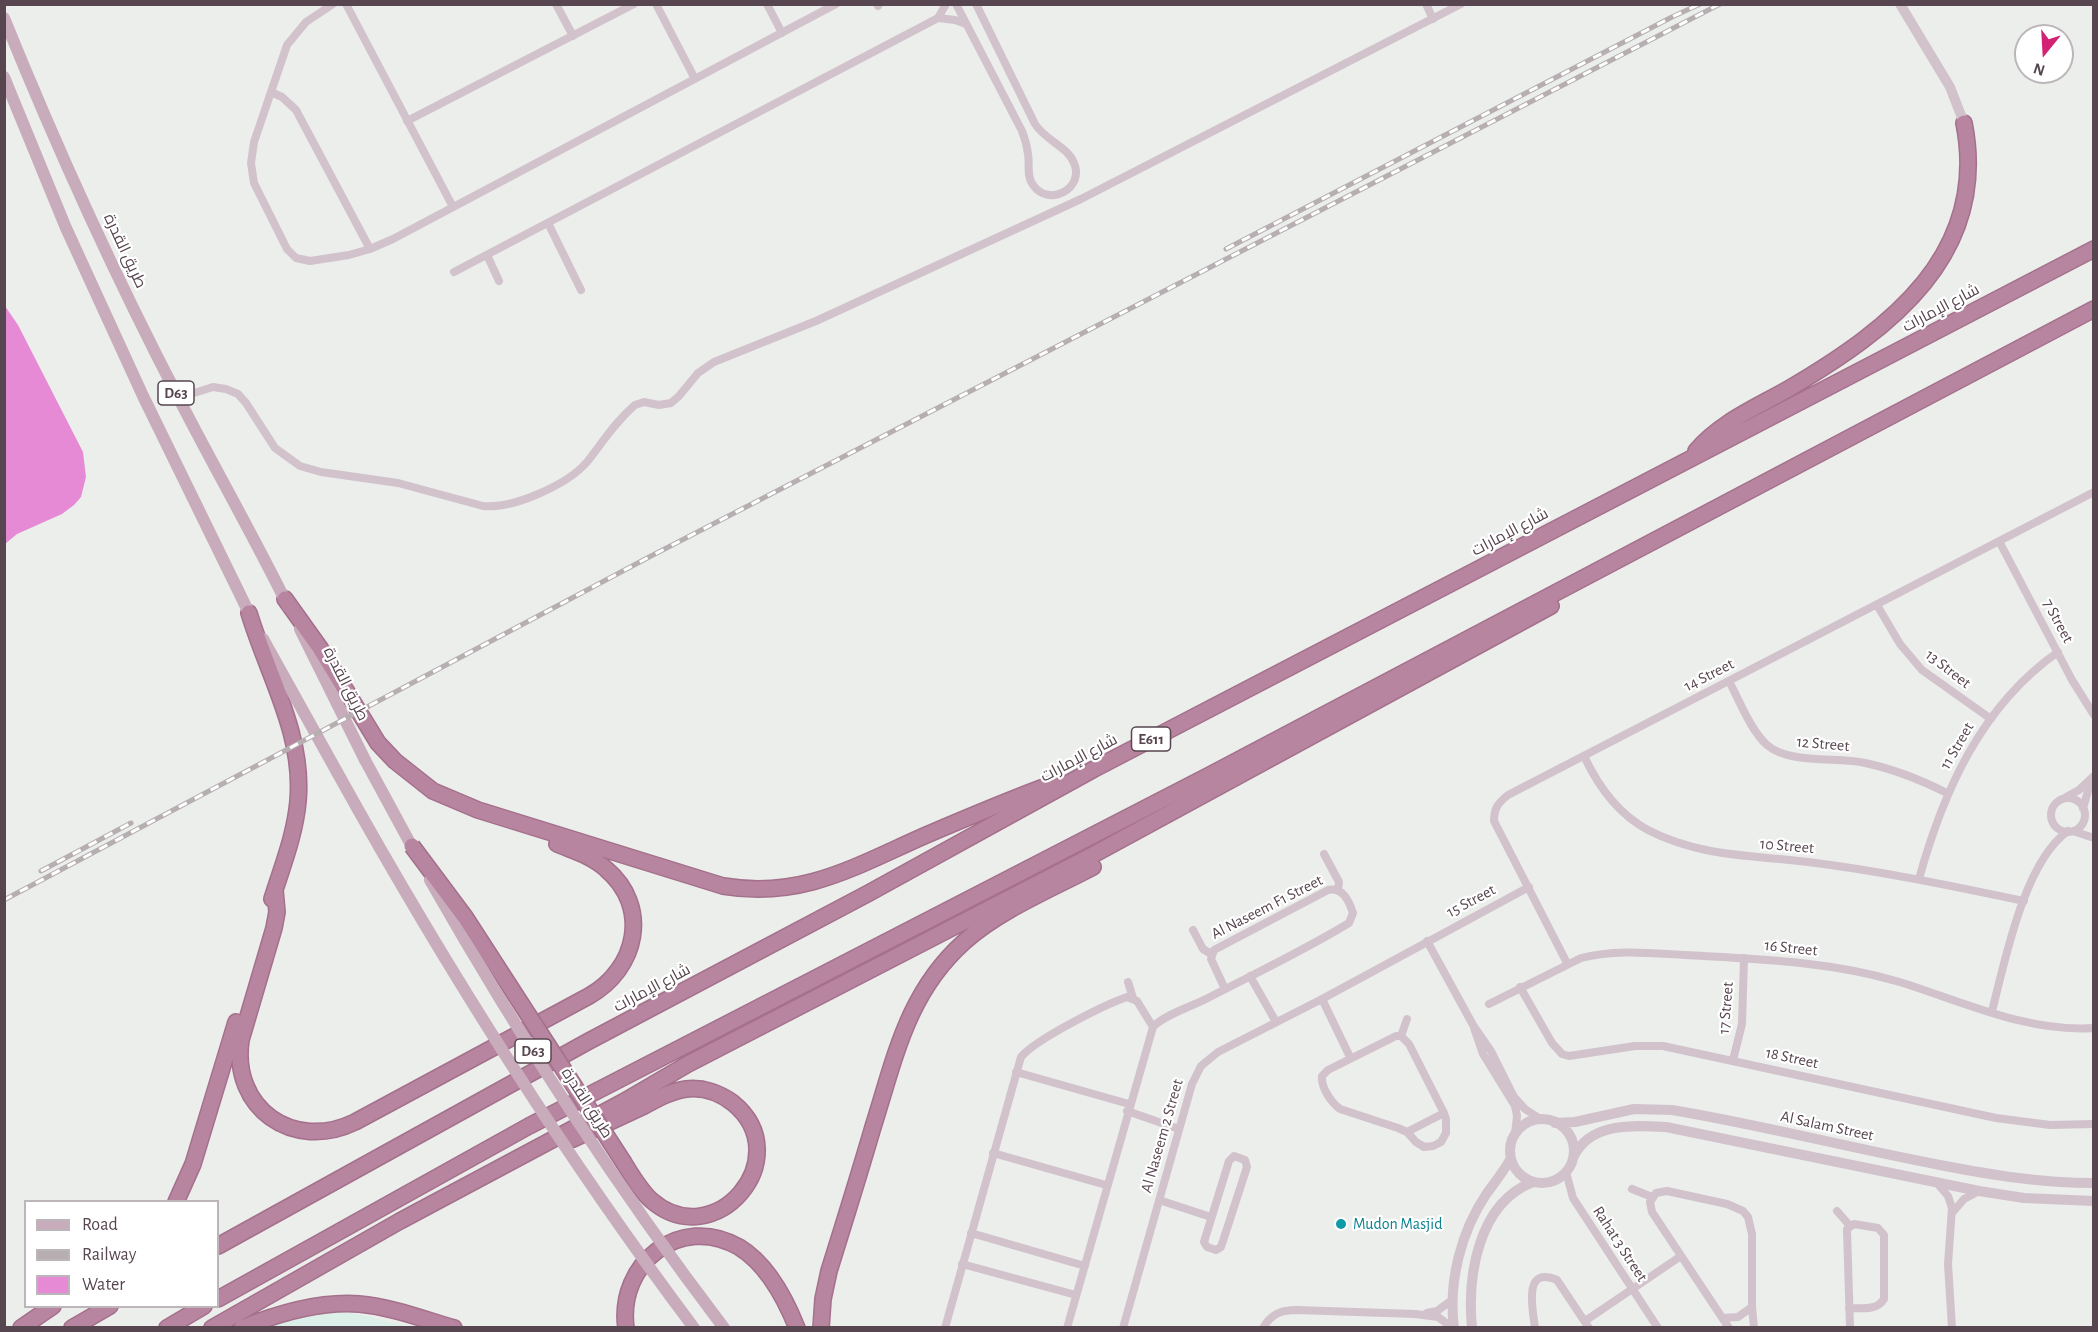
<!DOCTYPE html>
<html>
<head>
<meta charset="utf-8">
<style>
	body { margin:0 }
	#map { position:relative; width:2098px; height:1332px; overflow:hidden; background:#ebeeeb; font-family:"Alegreya Sans",sans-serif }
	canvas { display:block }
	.frame { position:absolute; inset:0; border:6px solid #57454f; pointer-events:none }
	.legend { position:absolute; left:24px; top:1200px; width:195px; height:108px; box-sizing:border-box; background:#fff; border:2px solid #bcb5b9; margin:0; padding:8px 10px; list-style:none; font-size:18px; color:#57454f }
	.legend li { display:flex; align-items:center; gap:12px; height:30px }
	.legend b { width:30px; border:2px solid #bcb5b9 }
	.north { position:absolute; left:2014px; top:24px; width:60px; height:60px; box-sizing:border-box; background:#fff; border:2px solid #bcb5b9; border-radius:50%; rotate:198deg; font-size:16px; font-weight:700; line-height:24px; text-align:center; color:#57454f }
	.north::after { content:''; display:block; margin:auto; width:21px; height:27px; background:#d12274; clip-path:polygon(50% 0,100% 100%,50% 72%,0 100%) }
</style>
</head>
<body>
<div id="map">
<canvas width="2098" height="1332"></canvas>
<div class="frame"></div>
<ul class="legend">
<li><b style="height:8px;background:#c9acbc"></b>Road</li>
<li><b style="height:8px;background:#b6aeb1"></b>Railway</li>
<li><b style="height:16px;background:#e68ad6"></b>Water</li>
</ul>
<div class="north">N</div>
</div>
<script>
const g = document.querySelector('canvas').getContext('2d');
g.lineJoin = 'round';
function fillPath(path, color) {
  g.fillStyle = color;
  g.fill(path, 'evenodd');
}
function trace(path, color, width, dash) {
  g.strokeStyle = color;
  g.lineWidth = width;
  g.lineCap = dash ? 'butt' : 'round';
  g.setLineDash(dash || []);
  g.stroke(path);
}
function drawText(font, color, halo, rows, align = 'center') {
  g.font = font + ' "Alegreya Sans",Cairo,sans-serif';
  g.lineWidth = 4.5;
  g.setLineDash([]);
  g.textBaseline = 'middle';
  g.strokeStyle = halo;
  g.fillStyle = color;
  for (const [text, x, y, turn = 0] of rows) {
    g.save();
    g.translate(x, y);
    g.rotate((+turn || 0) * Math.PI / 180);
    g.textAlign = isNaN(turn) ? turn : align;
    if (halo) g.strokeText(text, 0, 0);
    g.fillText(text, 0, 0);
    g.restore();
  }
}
const sand = new Path2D(`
	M341 1310 410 1327 244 1328 288 1312Z`);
const water = new Path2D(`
	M5 306 18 325 83 452 86 477 81 497 74 505 62 514 17 534 5 544Z`);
const minor = new Path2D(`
	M333 4 306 22 287 45 254 142 251 163 254 183 287 249 296 258 310 261 349 255 370 249 393 239 836 4
	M346 4 453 207
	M556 4 573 36
	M656 4 695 79
	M767 4 782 33
	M877 4 878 6
	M956 4 1022 131C1025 139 1027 146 1028 154 1030 164 1026 176 1033 185 1049 208 1085 188 1074 163 1068 147 1045 140 1035 124L976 4
	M1426 4 1433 19
	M938 18 946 4
	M271 92 282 97 296 110 370 249
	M407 121 634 4
	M548 223 581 290
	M487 255 499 281
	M454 272 938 18 955 20 966 24
	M178 398 213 387 226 389 238 394 246 403 275 448 300 466 321 472 398 483 483 506C513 509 567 485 587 462 602 443 616 421 635 405L644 402 659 405 671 403 679 396 698 373 714 362 816 321 1081 199 1461 4
	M1999 541 2072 680 2094 715
	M1877 605 1900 644 1922 670 1991 719
	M1729 681C1739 700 1751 731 1767 745 1789 764 1836 757 1865 763 1894 769 1921 780 1947 793
	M1584 756C1598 786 1618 814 1648 830 1700 857 1752 855 1808 862 1881 871 1952 886 2024 901
	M2066 797 2079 790 2094 776
	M2051 815a17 17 0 1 1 34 0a17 17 0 1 1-34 0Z
	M2083 808 2091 781
	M2073 831 2094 838
	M1324 854 1339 882 1338 890
	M1919 879C1943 792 1981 706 2058 652
	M1193 930 1203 949 1211 954
	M1427 941 1473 1025 1491 1051 1514 1097 1525 1109 1542 1120
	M1567 963 1494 821C1494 808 1498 803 1508 795L2094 492
	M1250 976 1276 1022
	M1128 982 1133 998
	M1520 987 1552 1043 1562 1054 1569 1056 1635 1046H1663L1996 1118 2050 1125 2094 1124
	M1322 999 1350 1057
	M1489 1004 1581 958C1615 949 1650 953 1685 955 1755 959 1828 961 1896 981 1960 1000 2026 1033 2094 1028
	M1992 1011C2005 961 2024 862 2068 831
	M1474 1028 1483 1054 1515 1106 1517 1116 1515 1134
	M1396 1036H1401L1409 1044 1444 1113 1446 1119V1133L1441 1142 1433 1146 1424 1147 1416 1142 1407 1132 1398 1128 1340 1109C1331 1102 1321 1088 1322 1076L1328 1070Z
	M1401 1036 1407 1019
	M1733 1060 1742 1024 1744 958
	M1016 1072 1129 1104
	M1127 1111 1179 1129
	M1407 1132 1444 1113
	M993 1153 1106 1185
	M1234 1156 1245 1160 1247 1167 1221 1247 1216 1250 1207 1247 1204 1242 1229 1161Z
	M1566 1172 1573 1198 1658 1328
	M1936 1182 1948 1196 1952 1208 1948 1264 1952 1328
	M1632 1189 1652 1197
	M1159 1200 1211 1217
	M1837 1211 1850 1226
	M1952 1213 1964 1199 1979 1191
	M971 1233 1085 1266
	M962 1264 1076 1295
	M1849 1308C1861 1308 1877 1311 1884 1299V1235L1878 1228 1854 1224 1847 1229 1850 1328
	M1427 1313 1437 1311 1452 1300
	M1723 1318 1738 1317 1752 1307
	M1585 1321 1681 1256
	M945 1328 1021 1057C1036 1039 1104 1005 1127 997L1137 1001 1153 1027
	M1067 1328 1153 1027C1162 1016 1192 1006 1206 999 1254 974 1303 951 1349 923L1353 913C1349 901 1343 887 1328 890L1214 950 1211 959 1225 989
	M1123 1328 1192 1084 1201 1066 1218 1052 1322 999 1529 887
	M1263 1328C1271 1314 1281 1310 1297 1310L1415 1314 1438 1317 1453 1328
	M1535 1328C1533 1310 1522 1265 1557 1280L1589 1328
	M1729 1328 1652 1212 1650 1202 1656 1193 1667 1191 1727 1204 1743 1211 1748 1217 1752 1234V1307L1754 1328`);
const tertiary = new Path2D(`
	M1900 4 1950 87 1964 123
	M1510 1151a32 32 0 1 1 64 0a32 32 0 1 1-64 0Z
	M1555 1123 1575 1122 1634 1109 1672 1110C1762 1125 1850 1148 1940 1165 1992 1175 2040 1183 2094 1183
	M1573 1158C1589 1122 1633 1125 1666 1127L1979 1191 2024 1198 2094 1201
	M1454 1328C1448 1282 1461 1231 1487 1193 1495 1182 1504 1171 1511 1158
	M1472 1328C1467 1276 1478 1203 1533 1182`);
const primary = new Path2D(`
	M4 18C56 146 114 274 178 397 214 467 253 535 288 606
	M4 77 66 228 143 396 253 621
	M300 629 365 760
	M263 639 337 772`);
const motorway = new Path2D(`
	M1696 451C1720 422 1759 406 1790 388 1890 329 1990 254 1964 123
	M285 599 320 648 378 743 395 761 433 791 478 810 723 886C802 899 854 867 924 836 966 818 1008 800 1052 784
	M249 613C268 676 304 734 298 801 295 835 282 867 272 899
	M275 890 277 912 274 928 241 1040C231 1108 293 1152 355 1122L589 996C637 969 651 907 606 869 592 856 574 851 557 844
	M573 1139C597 1128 620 1117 644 1106 657 1099 671 1091 686 1089 703 1087 720 1093 733 1103 799 1157 715 1256 651 1200 640 1190 632 1176 624 1163
	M176 1202 193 1164 236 1022
	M218 1246 589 1041 867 894 1094 769 2094 249
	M218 1299 529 1126 1208 776 2094 309
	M21 1328 53 1306
	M72 1328 110 1306
	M167 1328 204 1306
	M212 1328 400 1221 623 1102 688 1064 1089 857 1551 606
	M242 1328C279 1313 319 1301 359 1304 392 1307 423 1319 454 1328
	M626 1328C617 1264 680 1213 739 1247 767 1264 785 1298 797 1328
	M821 1328 823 1299 829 1271C844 1223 859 1175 873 1127 895 1058 907 993 964 942 998 911 1051 889 1093 867`);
const rail = new Path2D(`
	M1226 249 1672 17 1700 4
	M41 871 131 823
	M4 900 651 556 1720 4`);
const primaryBridge = new Path2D(`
	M365 760 416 854
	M337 772C444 965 562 1152 694 1328
	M430 880C518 1035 616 1186 724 1328`);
const motorwayBridge = new Path2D(`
	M412 846 465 917 624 1163`);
const markers = [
	[1341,1224,6,"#0f9aa8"]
];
const shields = [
	[176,393,36],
	[1151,739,39],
	[533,1051,36]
];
const shieldNames = [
	["D63",176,393],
	["E611",1151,739],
	["D63",533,1051]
];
const streetNames = [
	["طريق القدرة",125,251,65],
	["شارع الإمارات",1941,308,-28],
	["شارع الإمارات",1510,532,-28],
	["7 Street",2058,621,62],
	["13 Street",1948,669,38],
	["14 Street",1709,675,-27],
	["طريق القدرة",346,684,63],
	["12 Street",1823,744,5],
	["11 Street",1957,746,-60],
	["شارع الإمارات",1079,758,-28],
	["10 Street",1787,846,5],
	["15 Street",1471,901,-28],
	["Al Naseem F1 Street",1267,907,-27],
	["16 Street",1791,948,6],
	["شارع الإمارات",652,988,-28],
	["17 Street",1726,1008,-85],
	["18 Street",1792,1058,12],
	["طريق القدرة",587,1103,57],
	["Al Salam Street",1827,1126,12],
	["Al Naseem 2 Street",1162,1136,-74],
	["Rahat 3 Street",1620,1244,57]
];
const cultureNames = [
	["Mudon Masjid",1353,1224]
];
fillPath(sand, '#dcf0e9');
fillPath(water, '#e68ad6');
trace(motorway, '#a4708b', 18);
trace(minor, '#d2c2cb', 8);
trace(tertiary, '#d2c2cb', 10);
trace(primary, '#c9acbc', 12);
trace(motorway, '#b885a0', 15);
trace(rail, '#b6aeb1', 5);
trace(rail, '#fff', 3, [9]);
trace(motorwayBridge, '#a4708b', 18, []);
trace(primaryBridge, '#c9acbc', 12);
trace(motorwayBridge, '#b885a0', 15);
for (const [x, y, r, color] of markers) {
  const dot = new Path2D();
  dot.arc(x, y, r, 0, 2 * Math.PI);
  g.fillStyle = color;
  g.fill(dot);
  trace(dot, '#fff', 2);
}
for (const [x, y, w] of shields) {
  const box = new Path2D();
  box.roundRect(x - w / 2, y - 12, w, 24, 4.5);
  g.fillStyle = '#fff';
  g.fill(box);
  trace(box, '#57454f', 1.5);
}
drawText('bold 15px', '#57454f', null, shieldNames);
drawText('16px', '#57454f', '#fff', streetNames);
drawText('16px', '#0d838f', '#fff', cultureNames, 'left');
</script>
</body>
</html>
